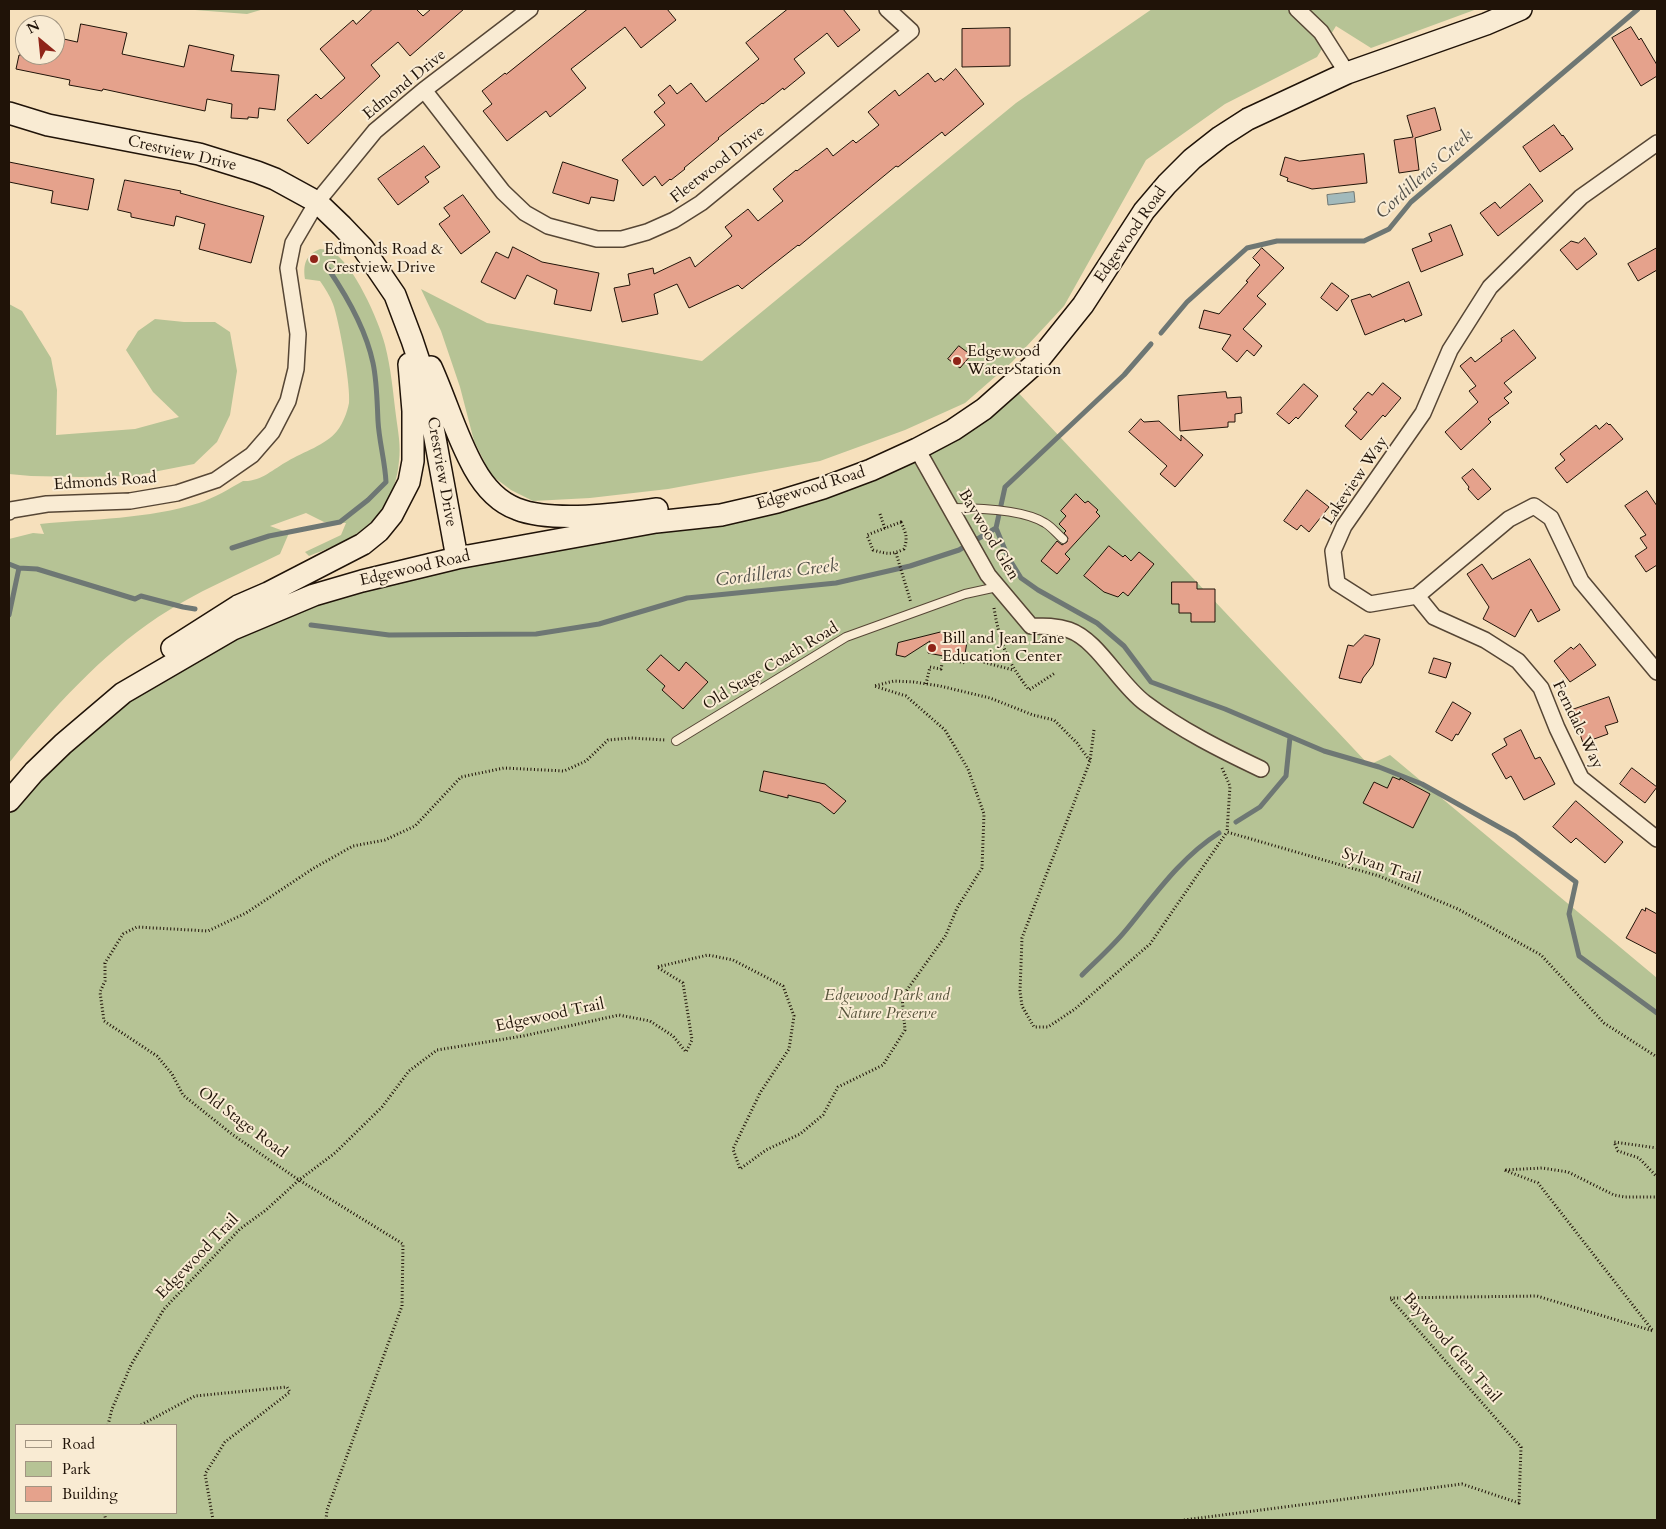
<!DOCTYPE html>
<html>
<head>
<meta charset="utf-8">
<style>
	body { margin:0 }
	#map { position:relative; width:1666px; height:1529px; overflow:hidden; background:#f6e0bc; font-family:Cardo,serif }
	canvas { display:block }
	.frame { position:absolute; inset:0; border:10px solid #201308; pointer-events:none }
	.legend { position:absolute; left:15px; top:1424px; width:162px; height:90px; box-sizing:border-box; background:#f9ebd3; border:1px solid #a29582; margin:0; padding:6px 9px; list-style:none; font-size:15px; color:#201308 }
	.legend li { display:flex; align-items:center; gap:10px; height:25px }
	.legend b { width:25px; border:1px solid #a29582 }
	.north { position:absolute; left:15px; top:15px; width:50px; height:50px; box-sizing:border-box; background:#f9ebd3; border:1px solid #a29582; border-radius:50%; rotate:332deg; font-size:14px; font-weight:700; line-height:20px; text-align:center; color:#201308 }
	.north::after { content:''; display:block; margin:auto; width:18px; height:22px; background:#8f2418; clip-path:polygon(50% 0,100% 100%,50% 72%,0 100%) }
</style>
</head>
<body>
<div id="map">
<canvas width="1666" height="1529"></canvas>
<div class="frame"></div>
<ul class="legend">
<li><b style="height:6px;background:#f9ebd3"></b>Road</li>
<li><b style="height:14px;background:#b6c395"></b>Park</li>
<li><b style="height:14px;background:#e5a28c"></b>Building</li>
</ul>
<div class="north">N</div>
</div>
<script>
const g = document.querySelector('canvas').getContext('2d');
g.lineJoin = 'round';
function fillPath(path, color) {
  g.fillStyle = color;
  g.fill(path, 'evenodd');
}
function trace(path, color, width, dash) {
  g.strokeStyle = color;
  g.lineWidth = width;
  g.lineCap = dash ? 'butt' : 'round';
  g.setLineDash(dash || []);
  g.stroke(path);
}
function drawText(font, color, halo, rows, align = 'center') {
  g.font = font + ' Cardo,serif';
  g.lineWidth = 4;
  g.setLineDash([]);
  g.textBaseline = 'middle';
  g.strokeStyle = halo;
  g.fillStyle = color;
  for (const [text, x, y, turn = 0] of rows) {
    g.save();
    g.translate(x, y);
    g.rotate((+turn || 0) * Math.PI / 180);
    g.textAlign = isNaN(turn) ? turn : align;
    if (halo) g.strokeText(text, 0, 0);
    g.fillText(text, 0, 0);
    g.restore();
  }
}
const green = new Path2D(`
	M182 9H264L247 14Z
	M1152 9H1477L1371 48 1336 26 1317 57 1225 104 1146 160 1064 306 1012 362 965 403 905 430 820 461 668 489 590 498 533 501 511 490 491 475 474 441 460 387 441 331 421 289 487 323 702 361 1016 103Z
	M320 249C324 249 327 250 331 251 353 262 379 321 385 345 391 368 393 392 396 416 398 431 401 446 399 461 398 473 395 486 389 497 372 532 342 543 309 556L305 552 341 535 346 523 324 522 306 513 270 526 289 533 280 554C239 574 196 592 158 617 100 656 52 709 9 763V539L33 533 44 534 40 524C91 519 149 519 199 503 214 498 229 489 243 481 261 482 273 469 288 461 303 452 326 445 337 431 343 423 347 413 349 403 351 387 339 320 333 304 330 296 325 288 320 281L305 279C303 265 305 255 320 249Z
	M9 304 22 311 51 358 57 390 56 435 135 429 179 417 153 392 126 350 138 331 155 319 184 322H215L230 332 237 371 230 415 217 442 194 464 133 476 80 477 31 476 9 474Z
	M1012 386 1369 765 1390 755 1657 978V1520H9V801L94 718 314 595 656 522 871 470ZM16 1425H176V1513H16Z`);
const water = new Path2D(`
	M1354 192 1355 202 1328 205 1327 195Z`);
const stream = new Path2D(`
	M1161 333 1187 302 1247 248 1277 241H1364L1389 229 1411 202 1638 9
	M996 528 1008 557 1021 578 1038 590 1097 623 1124 646 1151 682 1225 709 1324 751 1379 767 1422 784 1515 836 1576 882 1569 914 1579 956 1657 1013
	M232 548 269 536 340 522 368 500 386 482C385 461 379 441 378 421 377 401 377 382 373 363 366 330 348 298 329 270
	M9 564 19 568 37 569 135 599 141 596 183 607 195 609
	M9 615 19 568
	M311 625 389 635 536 634 599 624 687 598 836 583 910 566 959 550 996 528 1005 487 1124 375 1151 344
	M1236 822 1260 807 1286 776 1290 737
	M1082 975C1097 960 1113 946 1126 930 1154 896 1181 857 1219 833`);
const building = new Path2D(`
	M373 9H416L423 16 431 9H464L410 56 398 42 371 65 380 76 308 144 287 120 316 94 321 99 345 78 320 49 353 20 356 24Z
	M588 9H667L676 20 641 48 625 27 571 69 586 88 550 117 546 111 507 141 483 111 492 104 482 91 505 73 506 74Z
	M788 9H843L860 30 838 47 827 33 821 38 794 59 805 73 784 90 783 88 763 104 762 103 718 138 719 139 684 168 685 169 671 180 670 179 662 186 655 176 643 186 622 160 665 125 654 112 665 103 658 95 670 85 677 94 691 83 706 102 759 59 746 43Z
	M81 24 127 33 122 54 184 67 189 45 234 55 231 71 279 75 275 110 259 108 258 118 248 117V119L231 118 232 104 207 99 205 111 103 89 102 91 69 85 70 80 16 69 19 55H55V37L77 42Z
	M1631 27 1639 40 1641 38 1657 65V76L1641 86 1612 38Z
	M1010 28V66L962 67V29Z
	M956 69 984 104 945 136 942 132 898 167 896 166 799 246 798 245 742 289 738 285 689 308 677 284 654 294 658 314 622 322 614 288 630 285 628 274 653 268 654 274 690 257 695 267 732 236 725 227 748 209 758 221 783 201 773 189 796 170 797 171 827 148 833 156 853 140 856 143 879 125 868 112 895 90 899 96 928 73 935 82 941 78 943 80Z
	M1435 108 1441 130 1415 138 1419 170 1399 173 1394 140 1413 137 1407 116Z
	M1554 125 1562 136 1563 135 1573 149 1540 172 1523 147Z
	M424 146 440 167 425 177 429 182 398 205 378 179Z
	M1364 154 1367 183 1312 189 1287 181 1288 178 1280 175 1285 157 1299 161Z
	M9 162 94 179 88 210 51 203 53 191 9 182Z
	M563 162 618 180 614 201 591 197 589 204 553 193Z
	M125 180 181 191 180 193 264 216 251 263 199 249 205 224 176 216 174 226 131 217V213L118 210Z
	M1530 184 1543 201 1498 236 1480 213 1495 202 1500 208Z
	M463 195 490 232 461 254 439 224 450 216 444 208Z
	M1451 225 1463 255 1421 272 1412 249 1432 241 1429 234Z
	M1585 238 1597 254 1577 270 1560 250 1571 241 1578 243Z
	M513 247 542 262 599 273 591 311 554 304 557 290 527 275 515 299 481 282 496 252 508 258Z
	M1262 248 1284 268 1257 296 1266 304 1243 329 1262 346 1254 356 1247 350 1237 362 1222 349 1231 335 1199 328 1204 310 1219 314 1248 282 1246 281 1260 265 1253 258Z
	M1657 248V270L1638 281 1628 264Z
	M1409 282 1422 315 1405 322 1404 319 1365 335 1351 300 1370 294 1372 297Z
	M1332 283 1349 296 1337 311 1321 298Z
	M1514 330 1536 358 1504 383 1512 392 1504 398 1509 403 1488 419 1491 422 1461 450 1445 432 1478 402 1469 391 1476 386 1460 366 1471 357 1475 362 1502 341 1501 339Z
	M959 346 971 355 960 368 948 359Z
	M1383 383 1401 398 1385 417 1383 415 1361 440 1345 426 1357 412 1353 409 1368 392 1372 395Z
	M1304 384 1318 396 1298 419 1296 417 1289 424 1277 414Z
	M1226 392 1227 398 1241 397 1242 413 1235 414V422H1228V427L1180 431 1178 396Z
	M1141 419 1144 422 1159 421 1181 441V435L1203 455 1175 487 1160 474 1167 466 1129 432Z
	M1607 423 1609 425 1610 424 1623 439 1567 483 1555 468 1565 460 1560 454 1596 425 1599 429Z
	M1473 469 1491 489 1478 500 1468 489 1469 487 1462 478Z
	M1307 490 1329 507 1309 532 1301 525 1297 530 1284 521Z
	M1647 491 1657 506V565L1646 572 1635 556 1647 548 1640 538 1646 535 1625 506Z
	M1076 494 1085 503 1088 501 1098 510 1096 512 1100 516 1065 554 1070 559 1057 574 1041 561 1057 541 1062 545 1067 542 1068 538 1064 533 1066 531 1059 524 1066 516 1061 511Z
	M1109 546 1123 557 1125 555 1131 561 1139 552 1154 564 1128 596 1123 592 1118 597 1104 592 1084 576Z
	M1530 559 1560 610 1538 622 1531 609 1515 637 1483 619 1489 607 1467 574 1482 564 1492 579Z
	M1172 582H1197V589H1215V622H1191V613H1179V604H1172Z
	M945 631 959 633 958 640 967 642 964 660 928 653 930 641 905 657 896 655 898 643Z
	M1365 635 1380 639 1373 665 1363 678 1361 683 1339 678 1348 645 1353 646Z
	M1580 644 1596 665 1570 682 1554 661 1571 647 1573 649Z
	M661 655 679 671 686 662 708 682 683 709 662 690 665 686 647 670Z
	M1434 658 1451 663 1446 678 1429 673Z
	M1609 697 1618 722 1605 726 1608 734 1583 743 1572 710Z
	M1453 702 1471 713 1458 735 1456 734 1452 741 1436 732Z
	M1521 730 1535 759 1540 757 1555 784 1524 800 1511 776 1506 779 1492 754 1507 745 1504 739Z
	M1632 768 1657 787 1645 803 1620 784Z
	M764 771 825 784 846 801 834 814 820 803 788 795V798L760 791Z
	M1393 777 1400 780V778L1430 794 1413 828 1363 803 1374 782 1387 788Z
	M1576 801 1623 842 1605 863 1576 838 1571 843 1553 827Z
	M1646 908 1657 914V954L1626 938 1642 909 1645 911Z`);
const path = new Path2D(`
	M880 514 885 529
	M901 522C906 533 908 538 904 549 892 555 886 554 873 550L867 535Z
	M896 553 911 603
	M994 608C1000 644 1007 661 1029 690L1055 673
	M926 684 930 667 941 669 943 659 966 663 968 658 1013 670
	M1094 730 1090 761 1022 938 1020 991 1022 1006 1034 1027H1048L1075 1009 1150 944 1227 832
	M1222 768 1230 786 1227 832 1379 876 1458 909 1541 955 1604 1023 1657 1057
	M1657 1148 1614 1142 1618 1151 1639 1158 1657 1177
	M108 1425 112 1409 131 1365 164 1309 240 1229 266 1210 299 1180 335 1153 382 1107 409 1071 437 1050 523 1036 619 1015 650 1021 673 1036 686 1052 692 1040 683 983 657 967 708 955 733 960 783 986 794 1016 789 1049 760 1093 733 1149 740 1169 766 1150 800 1134 823 1115 838 1087 883 1065 905 1030 902 997 946 935 957 908 982 868 984 814 968 769 945 730 906 696 874 686 894 681 914 682 940 686 990 698 1033 715 1054 720 1077 743 1090 761
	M141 1425 195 1396 287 1387 290 1392 225 1442 205 1474 213 1520
	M104 1513 106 1520
	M326 1520 327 1510 402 1306 403 1244 299 1180 233 1135 183 1095 172 1074 157 1056 104 1021 100 992 105 981V963L123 934 137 927 208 931 246 913 314 868 353 846 385 840 415 826 461 777 504 768 564 771 586 761 608 740 631 738 666 740
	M1184 1520 1462 1484 1519 1503 1521 1447 1390 1298 1537 1296 1653 1331 1538 1183 1504 1170 1542 1168 1568 1172 1614 1195 1625 1197H1657`);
const service = new Path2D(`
	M951 508C978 508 1023 509 1045 523 1052 527 1057 534 1063 539
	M676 741 846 637 965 594 997 587`);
const minor = new Path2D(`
	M1297 9 1321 32 1347 73
	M424 90 503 192 525 213 548 226 597 239H622L647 232 674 220 701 203 911 31 887 9
	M1657 143 1581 197 1490 287 1450 350 1423 413 1344 526 1333 551 1337 583 1370 604 1417 596 1509 519 1534 506 1551 518 1581 581 1657 672
	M917 449 988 575 1031 626C1044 626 1057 626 1069 630 1098 640 1119 684 1145 703 1181 730 1221 750 1261 769
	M9 512 11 510 47 504 130 501 177 493 216 480 252 455 272 432 288 401 296 369 298 334 288 268 293 243 317 202 375 131 424 90 530 9
	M1417 596 1434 617 1485 640 1518 661 1541 688 1557 728 1581 778 1657 839`);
const secondary = new Path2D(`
	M9 113 48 125 199 154 257 172 275 179 317 202 342 226 363 248 395 295 412 340 423 373 457 558
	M431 367C446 400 456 436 474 468 484 486 498 502 517 509 552 523 620 514 657 509
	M172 648 238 606 268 593 363 544 379 531 392 515 409 482 413 461V411L409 364
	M9 801 34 772 63 744 123 693 233 629 314 595 362 581 457 558 656 522 721 515 777 502 823 488 871 470 917 449 953 430 984 409 1038 361 1083 305 1144 211 1167 184 1192 159 1220 137 1248 119 1347 73 1486 24 1521 9`);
const markers = [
	[314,259,5,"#8f2418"],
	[957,361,5,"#8f2418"],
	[932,648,5,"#8f2418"]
];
const streetNames = [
	["Edmond Drive",405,85,-39],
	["Crestview Drive",182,154,13],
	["Fleetwood Drive",718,165,-38],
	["Edgewood Road",1131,235,-55],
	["Crestview Drive",441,472,80],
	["Lakeview Way",1356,481,-56],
	["Edmonds Road",105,482,-4],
	["Edgewood Road",811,489,-17],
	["Baywood Glen",988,535,59],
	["Edgewood Road",415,569,-13],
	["Old Stage Coach Road",771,667,-31],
	["Ferndale Way",1577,725,64],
	["Sylvan Trail",1381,867,19],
	["Edgewood Trail",550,1016,-12],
	["Old Stage Road",242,1123,37],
	["Edgewood Trail",198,1257,-46],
	["Baywood Glen Trail",1451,1348,49]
];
const poiNames = [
	["Edmonds Road &",324,250],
	["Crestview Drive",324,268],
	["Edgewood",967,352],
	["Water Station",967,370],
	["Bill and Jean Lane",942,639],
	["Education Center",942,657]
];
const parkNames = [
	["Edgewood Park and",887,996],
	["Nature Preserve",887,1014]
];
const waterNames = [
	["Cordilleras Creek",1425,175,-42],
	["Cordilleras Creek",777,574,-7]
];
fillPath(green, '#b6c395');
fillPath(water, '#a2babc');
trace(water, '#6e7774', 1);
trace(stream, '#6e7774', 5);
fillPath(building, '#e5a28c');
trace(building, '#201308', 1);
trace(service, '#564635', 10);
trace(minor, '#564635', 18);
trace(secondary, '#201308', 24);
trace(path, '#201308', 3, [1, 2.5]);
trace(service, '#f9ebd3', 8);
trace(minor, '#f9ebd3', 15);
trace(secondary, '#f9ebd3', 21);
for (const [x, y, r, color] of markers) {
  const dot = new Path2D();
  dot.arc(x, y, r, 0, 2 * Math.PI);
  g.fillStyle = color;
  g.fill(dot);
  trace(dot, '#f9ebd3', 2);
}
drawText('16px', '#201308', '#f9ebd3', streetNames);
drawText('16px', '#201308', '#f9ebd3', poiNames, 'left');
drawText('italic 16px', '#545139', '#f9ebd3', parkNames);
drawText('italic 18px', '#4e4d47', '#f9ebd3', waterNames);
</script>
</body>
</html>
